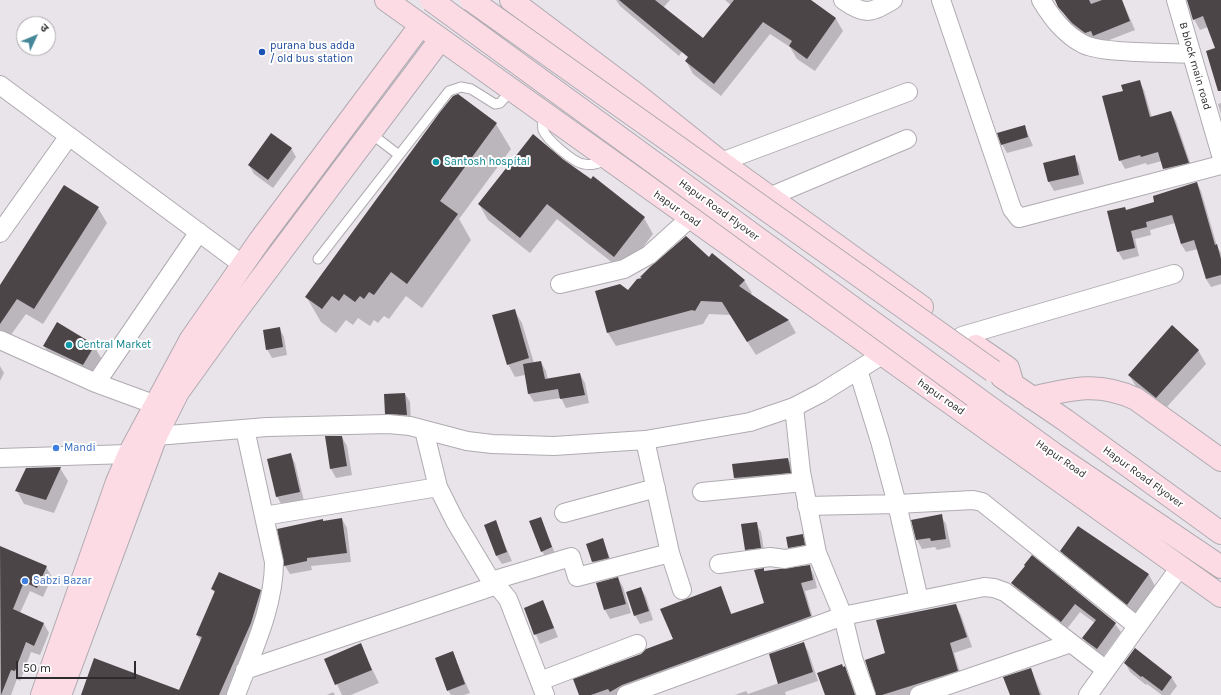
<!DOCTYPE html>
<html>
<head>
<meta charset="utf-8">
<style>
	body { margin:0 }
	#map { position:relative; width:1221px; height:695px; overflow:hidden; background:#e9e4ea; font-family:Karla,"Noto Sans Devanagari",sans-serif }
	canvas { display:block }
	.north { position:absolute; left:16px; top:16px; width:40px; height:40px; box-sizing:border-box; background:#fff; border:1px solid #abaaab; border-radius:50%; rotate:46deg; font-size:11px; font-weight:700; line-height:16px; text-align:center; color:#2d2b2d }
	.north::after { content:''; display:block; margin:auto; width:14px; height:18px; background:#458799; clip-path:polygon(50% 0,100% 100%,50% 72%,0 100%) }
	.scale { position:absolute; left:16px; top:661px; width:120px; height:18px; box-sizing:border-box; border:2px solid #2d2b2d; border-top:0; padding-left:5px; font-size:12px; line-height:14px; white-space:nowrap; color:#2d2b2d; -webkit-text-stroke:3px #fff; paint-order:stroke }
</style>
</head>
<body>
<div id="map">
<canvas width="1221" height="695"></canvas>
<div class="north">उ</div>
<div class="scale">50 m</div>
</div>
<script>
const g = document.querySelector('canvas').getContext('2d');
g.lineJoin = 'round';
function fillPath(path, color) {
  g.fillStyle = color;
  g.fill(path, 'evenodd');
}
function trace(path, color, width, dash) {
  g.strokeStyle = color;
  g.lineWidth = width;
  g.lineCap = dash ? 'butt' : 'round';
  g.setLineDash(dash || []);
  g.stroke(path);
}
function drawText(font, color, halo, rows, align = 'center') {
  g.font = font + ' Karla,sans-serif';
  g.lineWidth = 4;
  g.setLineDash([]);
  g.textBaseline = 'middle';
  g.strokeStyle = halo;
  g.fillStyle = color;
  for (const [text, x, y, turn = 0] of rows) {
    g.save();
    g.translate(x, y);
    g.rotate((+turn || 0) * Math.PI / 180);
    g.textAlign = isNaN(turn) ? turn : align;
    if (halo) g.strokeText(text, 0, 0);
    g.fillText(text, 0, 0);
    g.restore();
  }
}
const shadow = new Path2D(`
	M616 0H670L663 8 692 37 679 56 620 6Z
	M725 0H810L836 19 843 31 815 71 797 59 790 47 770 34 721 96 693 74 686 61 731 5Z
	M1056 0H1122L1135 30 1099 44 1088 40 1069 22Z
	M1187 0H1221V86L1216 49 1208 27 1200 30 1194 19Z
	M1139 81 1144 90 1152 118 1171 112 1176 121 1193 171 1169 177 1162 161 1147 165 1146 163 1125 169 1120 160 1124 92Z
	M1221 103V114L1218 104Z
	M496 124 511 149 459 219 471 240 422 308 406 296 389 319 384 316 378 323 374 320 370 326 358 318 353 325 346 320 336 333 321 322 307 298Z
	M1025 127 1033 146 1007 153 1002 144Z
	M291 148 296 157 273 188 254 174 249 165Z
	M557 156 644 218 653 234 624 272 557 219 530 253 488 220 479 204Z
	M1074 156 1079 165 1084 184 1054 191 1049 182 1044 163Z
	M1197 183 1201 191 1217 246 1221 253V284L1211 287 1206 279 1198 249 1186 252 1181 244 1175 223 1150 230 1151 235 1135 239 1139 256 1123 260 1118 251 1125 208 1127 211 1156 203Z
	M98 208 107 223 43 324 26 314 0 350V287Z
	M709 259 744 280 752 293 750 295 789 321 796 333 756 355 730 315 709 314 703 324 616 346 608 333 596 292 628 291 642 279 641 277Z
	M514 310 522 323 534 363 541 362 546 371 548 380 580 374 585 383 589 403 566 408 561 398 534 402 529 394 525 375 515 377 508 364Z
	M279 328 284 337 287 355 272 358 267 349Z
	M44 346H94L104 363 93 382 55 363Z
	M1198 350 1206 364 1164 410 1137 388 1129 375Z
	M0 366 4 373 0 381Z
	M405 394 410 402 411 424 391 422 386 413Z
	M326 437H342L347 446 352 475 336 478 331 469Z
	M290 454 295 463 304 501 282 505 277 497Z
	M788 459 793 467 795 481 740 487 735 478 734 465Z
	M60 468 68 481 54 513 24 504 17 491Z
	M941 516 946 524 951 547 937 550 935 547 922 549 917 540Z
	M541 518 556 556 547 560 542 551Z
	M342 519 347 528 351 562 311 566 312 570 290 574 285 566 323 522Z
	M495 522 512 561 502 564 496 555Z
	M756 523 761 532 765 556 751 558 746 550Z
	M1079 528 1149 575 1155 586 1134 615 1068 562 1061 551Z
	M802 535 807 544 809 553 794 556 789 547Z
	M602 540 614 567 598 571 587 544Z
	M0 547 46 567 52 577 43 597 30 591 20 613 44 624 49 633 40 655 31 652 20 681 17 679 11 695H0Z
	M809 566 814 575 817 588 805 591 815 625 625 695H580L641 655 674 640 721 587 732 615 765 603 763 570 765 572Z
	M1026 567 1115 624 1121 632 1102 658 1089 647 1084 639 1095 623 1080 612 1066 630 1017 592 1012 583Z
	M618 578 623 587 631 613 610 619 605 610 597 584Z
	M641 588 646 597 653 620 640 624 635 615Z
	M212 589 260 590 268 605 234 695H82L95 660 180 690 201 641 197 635 215 593Z
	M543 601 558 637 540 644 525 608Z
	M955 605 961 615 972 647 954 653 963 681 918 695H877L886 654Z
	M803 643 808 651 818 681 785 692 786 695H735L746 691 748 694 779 683Z
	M360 645 379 683 351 695H342L325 659Z
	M1135 649 1172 678 1177 686 1170 695H1162L1147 684 1146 685 1130 672 1125 663Z
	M453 653 470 693 464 695H451L448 690Z
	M843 668 849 676 856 695H826Z
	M1031 669 1042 695H1011Z
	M333 692 335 695H327Z`);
const building = new Path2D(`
	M619 0H655L703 38 734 0H811L836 18 807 59 789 46 792 41 763 22 714 84 685 61 688 57Z
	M1055 0H1089L1091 4 1102 0H1122L1130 21 1093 36 1091 31 1085 33 1072 23 1058 7Z
	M1187 0H1221V91H1218L1206 51 1215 48 1203 16 1193 20Z
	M1140 80 1150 117 1171 111 1189 163 1163 169 1158 152 1141 157 1140 155 1119 161 1102 96 1123 91 1121 85Z
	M458 94 497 123 440 201 458 214 407 284 391 272 374 295 369 292 364 299 360 296 355 302 344 294 339 301 332 296 322 309 305 297 440 112 453 96Z
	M1025 125 1028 137 1001 145 997 133Z
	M271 133 292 148 268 180 248 165Z
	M533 134 564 160 591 179 593 176 645 217 614 257 547 204 520 238 478 204Z
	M1075 155 1079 175 1048 182 1043 163Z
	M1197 182 1215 245 1217 244 1221 259V275L1206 279 1194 240 1181 244 1172 215 1146 222 1147 227 1131 231 1135 248 1117 252 1107 211 1125 207 1126 210 1154 202 1153 196Z
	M64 185 99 207 34 309 17 299 0 324V285Z
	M686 236 709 257 712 253 745 280 739 286 789 320 747 342 722 302 701 301 695 311 692 310 607 333 595 291 620 284 628 290 637 279 642 278 640 277 650 267Z
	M515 309 529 358 507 365 492 315Z
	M57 322 95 345 83 365 43 346Z
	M1172 325 1199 350 1156 398 1128 375Z
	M280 327 283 347 266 350 263 330Z
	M541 361 545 379 580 373 585 395 560 399 558 389 528 394 523 364Z
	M405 393 407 415 385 414 384 394Z
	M325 436H342L347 466 330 469Z
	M291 453 300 492 276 497 267 459Z
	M788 458 791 473 734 478 732 464Z
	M61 467 46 500 15 491 26 468Z
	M942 514 946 539 931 541 930 538 916 540 911 520Z
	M541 517 552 547 541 552 529 521Z
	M342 518 347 553 307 558V561L284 566 277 529 323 519V521Z
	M496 520 507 552 496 556 484 525Z
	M757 522 761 548 745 550 741 524Z
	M1078 526 1149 574 1127 605 1060 551Z
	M803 534 805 545 788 548 786 537Z
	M603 538 609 558 592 562 586 544Z
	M0 546 47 566 37 588 24 582 13 609 44 623 34 646 26 642 15 671 11 670 1 695Z
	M1032 555 1116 623 1097 649 1082 638 1096 620 1075 604 1061 622 1011 583 1025 566 1024 565Z
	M810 565 813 580 801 583 811 616 622 685 610 692 608 689 591 695H579L573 679 641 654 646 649 673 639 660 609 721 586 731 614 764 603 754 570 764 568V571Z
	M219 572 261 590 251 623 219 695H81L94 658 179 690 202 637 196 635 215 591 211 589Z
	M618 577 626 604 604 610 596 583Z
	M641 587 649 611 634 616 626 592Z
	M543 600 554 628 534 635 524 608Z
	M956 604 967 637 950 643 958 671 882 695H876L865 660 885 653 876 620Z
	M804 642 813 672 778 684 769 654Z
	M361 643 372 670 335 685 324 659Z
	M1135 648 1172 677 1162 691 1142 676 1141 677 1124 663Z
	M453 651 465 684 447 691 435 658Z
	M842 664 843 667 845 666 855 695H825L817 673Z
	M1031 668 1040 695H1010L1003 677Z`);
const lane = new Path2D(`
	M543 115C543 120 542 126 543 130 547 140 574 163 584 164 593 166 599 163 608 159
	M370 133 399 155
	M318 259 449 91 461 87 471 89 495 104 500 103 511 91`);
const street = new Path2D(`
	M843 0C865 16 871 13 893 0
	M941 0 1012 209 1019 218 1221 165
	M1041 0C1052 18 1064 34 1083 44 1102 54 1167 52 1191 54
	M1176 0 1221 155
	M0 85 243 265
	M721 162 908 92
	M769 197 907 139
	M0 233 69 136
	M560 284 624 269 649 255 690 218
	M962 336 1174 274
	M0 340 96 383 156 405
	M858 370 880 441 897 504 973 500 982 502 1137 626
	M96 383 199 232
	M794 407 801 472 817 553 843 616 853 658 866 695
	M424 430 438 487 455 521 494 586
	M156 436 267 427 388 424 410 426 467 441 492 444 554 446 645 440 750 422 794 407 821 393 882 355
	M0 458 129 454
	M702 492 803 482
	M807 506 897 504 919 600
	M564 513 656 488
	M264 516 438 487
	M670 553 682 590
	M719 564 770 557 785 559 817 553
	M491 581 571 557 577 577 670 553 645 440
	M245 670 494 586 499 588 508 599 545 695
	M540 681 637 644
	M236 695C252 652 274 608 274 562L245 429
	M626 695 843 616 984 587 994 588 1005 592 1106 670
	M919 695 1071 643
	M1088 695 1180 567`);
const secondary = new Path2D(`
	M386 0 1221 596
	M511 0 636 94 721 162 922 307
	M976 346 1008 368 1013 385
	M1002 377 1065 420 1221 533
	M974 396 1054 454 1221 567
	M1032 398C1070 389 1098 381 1136 399L1221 460
	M42 695 117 482 129 454 191 339 260 240 420 26
	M60 695 156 436 178 392 232 317 440 40`);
const secondaryBridge = new Path2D(`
	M431 0 974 396
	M471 0 993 371`);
const markers = [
	[262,52,4,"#1a4fb4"],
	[436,162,4,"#0f9aa8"],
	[69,345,4,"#0f9aa8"],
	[56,448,4,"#3f7fe0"],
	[25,581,4,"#3f7fe0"]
];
const transitNames = [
	["purana bus adda",270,46],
	["/ old bus station",270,59]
];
const streetNames = [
	["B block main road",1195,66,74],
	["hapur road",677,209,35],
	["Hapur Road Flyover",719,210,36],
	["hapur road",941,397,35],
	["Hapur Road",1061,459,35],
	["Hapur Road Flyover",1143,477,36]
];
const cultureNames = [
	["Santosh hospital",444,162],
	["Central Market",77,345]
];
const shopNames = [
	["Mandi",64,448],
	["Sabzi Bazar",33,581]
];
fillPath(shadow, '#0003');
fillPath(building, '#4c4548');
trace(lane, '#afabb1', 11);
trace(street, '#afabb1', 20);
trace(secondary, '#afabb1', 24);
trace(lane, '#fff', 9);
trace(street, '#fff', 18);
trace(secondary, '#fddbe5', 22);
trace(secondaryBridge, '#afabb1', 24, []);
trace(secondaryBridge, '#fddbe5', 22);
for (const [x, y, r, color] of markers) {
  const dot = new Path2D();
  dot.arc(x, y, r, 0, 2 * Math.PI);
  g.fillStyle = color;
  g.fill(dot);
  trace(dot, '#fff', 1.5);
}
drawText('11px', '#164399', '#fff', transitNames, 'left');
drawText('11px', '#2d2b2d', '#fff', streetNames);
drawText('11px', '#0d838f', '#fff', cultureNames, 'left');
drawText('11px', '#366cbe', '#fff', shopNames, 'left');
</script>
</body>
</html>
